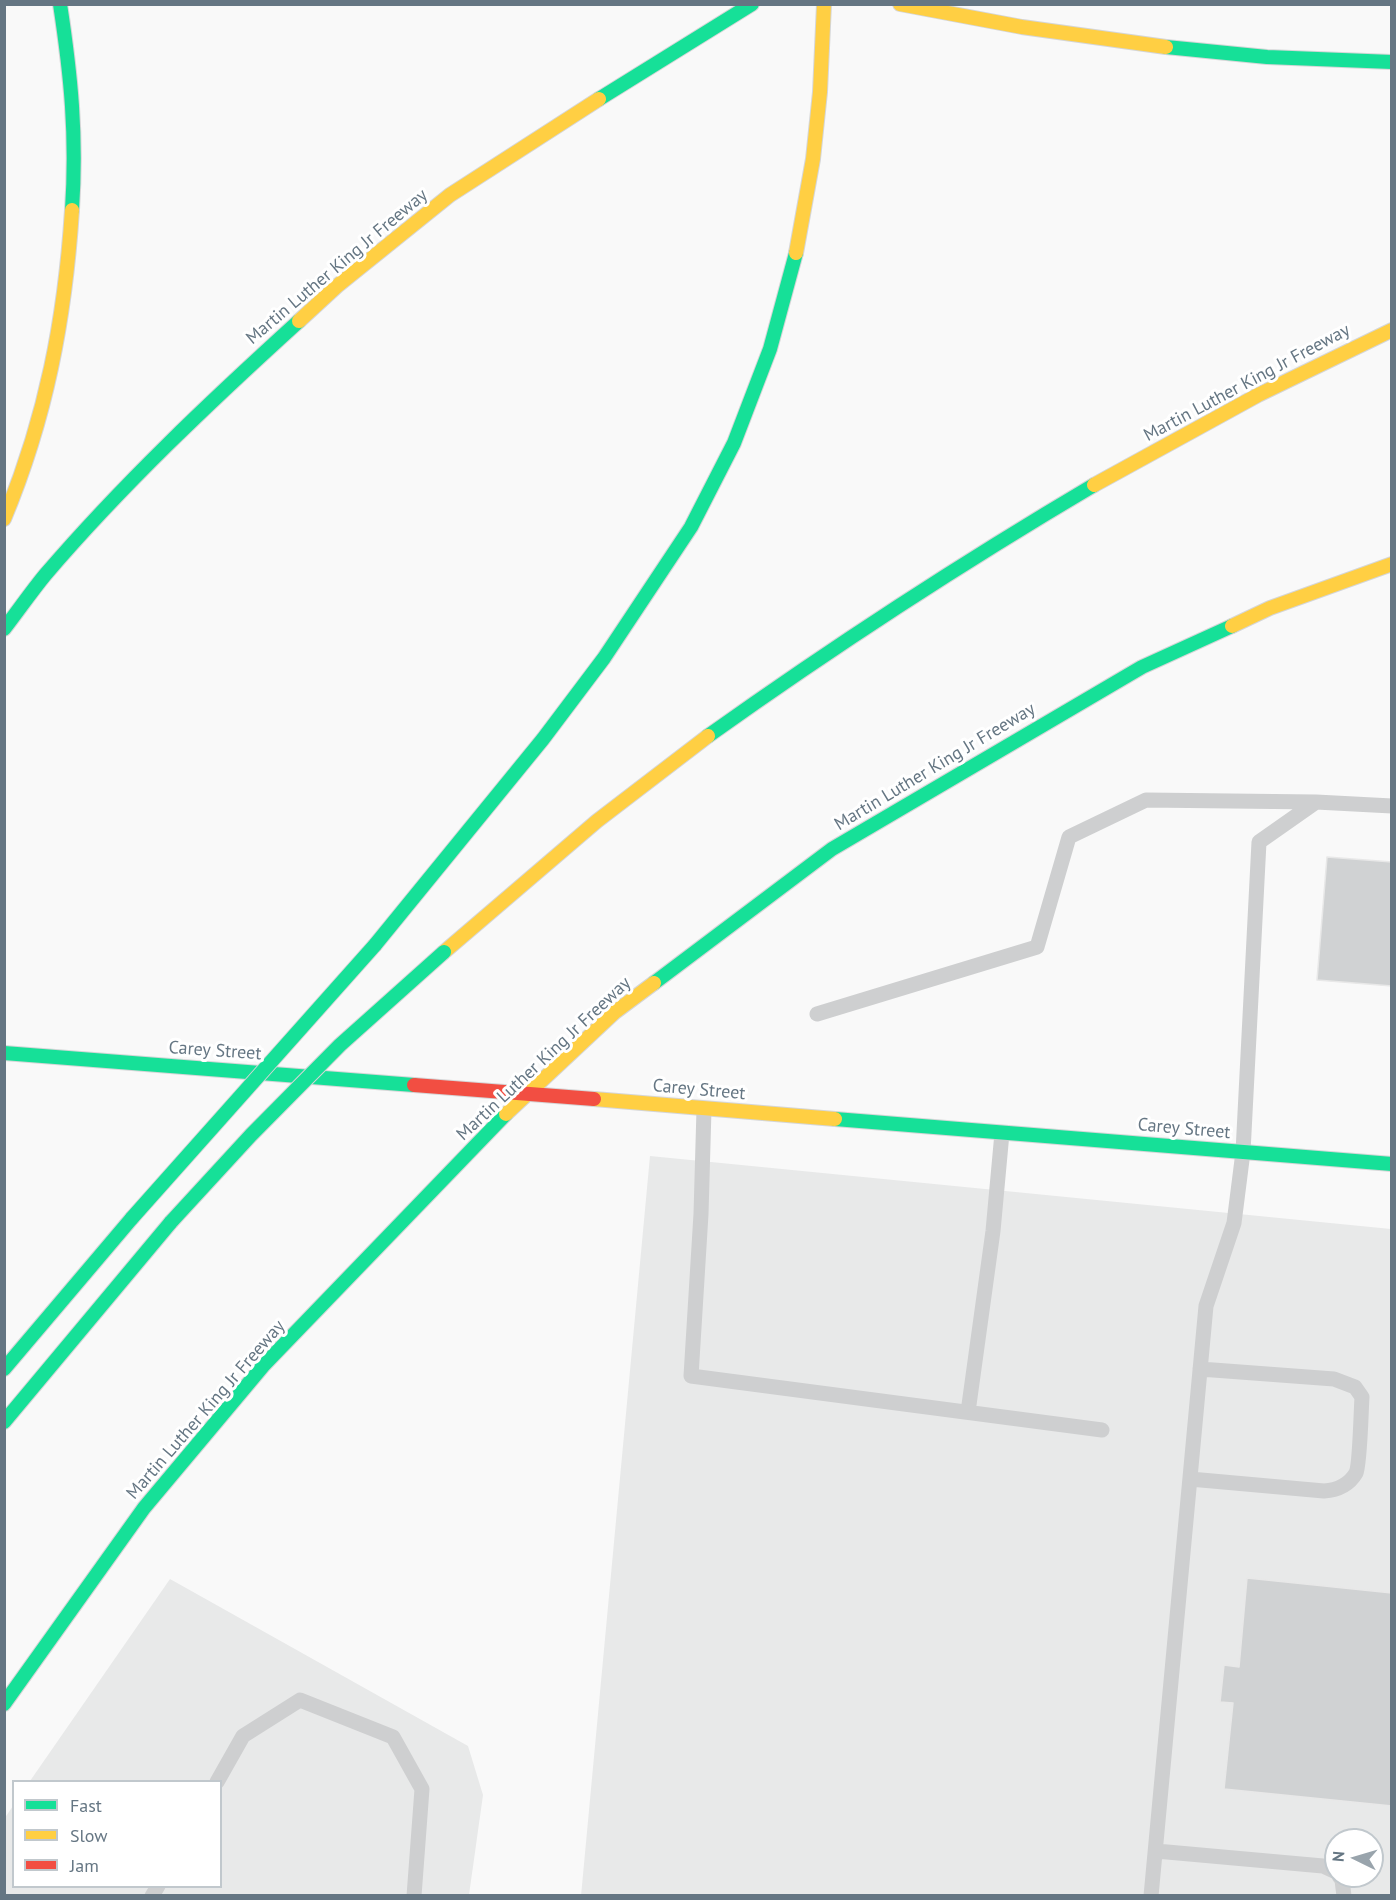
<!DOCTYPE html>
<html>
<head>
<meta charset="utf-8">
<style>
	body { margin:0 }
	#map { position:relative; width:1396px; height:1900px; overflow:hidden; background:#f9f9f9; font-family:"PT Sans",sans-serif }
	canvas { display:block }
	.frame { position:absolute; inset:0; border:6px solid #657683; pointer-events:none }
	.legend { position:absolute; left:12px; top:1780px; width:210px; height:108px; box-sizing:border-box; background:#fff; border:2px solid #c1c8cd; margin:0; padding:8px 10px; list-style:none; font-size:18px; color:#657683 }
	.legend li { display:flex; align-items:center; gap:12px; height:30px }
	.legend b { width:30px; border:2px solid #c1c8cd }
	.north { position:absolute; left:1324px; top:1828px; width:60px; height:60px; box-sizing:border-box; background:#fff; border:2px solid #c1c8cd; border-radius:50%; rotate:275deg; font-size:16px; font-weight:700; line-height:24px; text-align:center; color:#657683 }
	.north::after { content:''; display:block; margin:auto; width:21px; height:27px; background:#99a4ac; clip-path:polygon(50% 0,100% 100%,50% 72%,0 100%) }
</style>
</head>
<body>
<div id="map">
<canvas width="1396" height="1900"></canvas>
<div class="frame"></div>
<ul class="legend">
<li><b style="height:8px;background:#16e098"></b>Fast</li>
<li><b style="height:8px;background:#ffcf43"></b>Slow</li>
<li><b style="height:8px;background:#f24e42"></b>Jam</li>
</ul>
<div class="north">N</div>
</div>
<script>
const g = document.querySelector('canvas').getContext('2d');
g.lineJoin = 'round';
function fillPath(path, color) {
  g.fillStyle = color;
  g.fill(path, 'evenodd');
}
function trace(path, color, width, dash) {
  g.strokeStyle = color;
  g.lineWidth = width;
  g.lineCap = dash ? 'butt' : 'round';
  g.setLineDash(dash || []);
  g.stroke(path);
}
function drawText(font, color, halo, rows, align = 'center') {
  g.font = font + ' "PT Sans",sans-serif';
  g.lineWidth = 6;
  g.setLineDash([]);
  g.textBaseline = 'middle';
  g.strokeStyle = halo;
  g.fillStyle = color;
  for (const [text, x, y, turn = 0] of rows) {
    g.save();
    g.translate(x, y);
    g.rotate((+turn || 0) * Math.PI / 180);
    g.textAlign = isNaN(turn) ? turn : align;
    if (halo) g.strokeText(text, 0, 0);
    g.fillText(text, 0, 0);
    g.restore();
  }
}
const built = new Path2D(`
	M650 1156 1391 1229V1895L581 1896ZM1336 1840H1372V1876H1336Z
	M170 1579 468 1746 483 1795 469 1895H5L4 1819 13 1806 14 1886H220V1782L30 1781Z`);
const building = new Path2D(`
	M1327 857 1392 862V986L1317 980Z
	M1247 1578 1392 1593V1806L1224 1789 1233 1703 1220 1702 1224 1665 1239 1667Z`);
const lane = new Path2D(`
	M817 1014 1037 947 1069 837 1146 800 1316 802
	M704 1109 701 1214 691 1376 1102 1430
	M968 1412 993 1231 1002 1133
	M1190 1479 1324 1491C1338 1490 1349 1485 1356 1473 1360 1465 1361 1411 1362 1397L1355 1387 1334 1379 1200 1369
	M217 1782 243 1736 300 1700 393 1737 422 1789 414 1896
	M1156 1851 1323 1866 1336 1872
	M1339 1876 1342 1880 1344 1896
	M152 1896 158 1886
	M1151 1896 1206 1306 1234 1223 1243 1152 1259 842 1316 802 1392 806`);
const fast = new Path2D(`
	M60 4C71 76 77 136 72 210
	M1166 47 1267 57 1392 62
	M599 99 752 4
	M4 629C18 611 31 592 45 575 123 484 211 401 299 321
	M708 736C833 647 962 563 1094 485
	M375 945 543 739 604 658 691 527 734 443 770 349 796 253
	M654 983 832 849 1142 667 1232 626
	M4 1053 414 1085
	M835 1119 1392 1164
	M4 1369 132 1218
	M4 1422 171 1222
	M4 1704 144 1508 263 1366 506 1114`);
const slow = new Path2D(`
	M900 4 1022 27 1166 47
	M796 253 813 159 820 92 824 4
	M299 321 337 286 450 195 599 99
	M1094 485 1258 395 1392 330
	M4 519C46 418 65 319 72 210
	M1232 626 1270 608 1392 564
	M444 952 597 821 708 736
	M594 1099 835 1119
	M506 1114 615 1012 654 983`);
const jam = new Path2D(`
	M414 1085 594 1099`);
const fastBridge = new Path2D(`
	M132 1218 375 945
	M171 1222 251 1135 340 1045 444 952`);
const streetNames = [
	["Martin Luther King Jr Freeway",337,267,-40],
	["Martin Luther King Jr Freeway",1247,383,-28],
	["Martin Luther King Jr Freeway",935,767,-31],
	["Carey Street",215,1051,4],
	["Martin Luther King Jr Freeway",544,1059,-43],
	["Carey Street",699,1090,5],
	["Carey Street",1184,1129,5],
	["Martin Luther King Jr Freeway",206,1410,-49]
];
fillPath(built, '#e8e9e9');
fillPath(building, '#d0d2d3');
trace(building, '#e8e8e8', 1.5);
trace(fast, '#d5d6d7', 16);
trace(slow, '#d5d6d7', 16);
trace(jam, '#d5d6d7', 16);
trace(lane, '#cecfd0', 15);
trace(fast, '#16e098', 14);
trace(slow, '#ffcf43', 14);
trace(jam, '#f24e42', 14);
trace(fastBridge, '#d5d6d6', 16, []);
trace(fastBridge, '#16e098', 14);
drawText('18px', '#657683', '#fff', streetNames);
</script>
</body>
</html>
